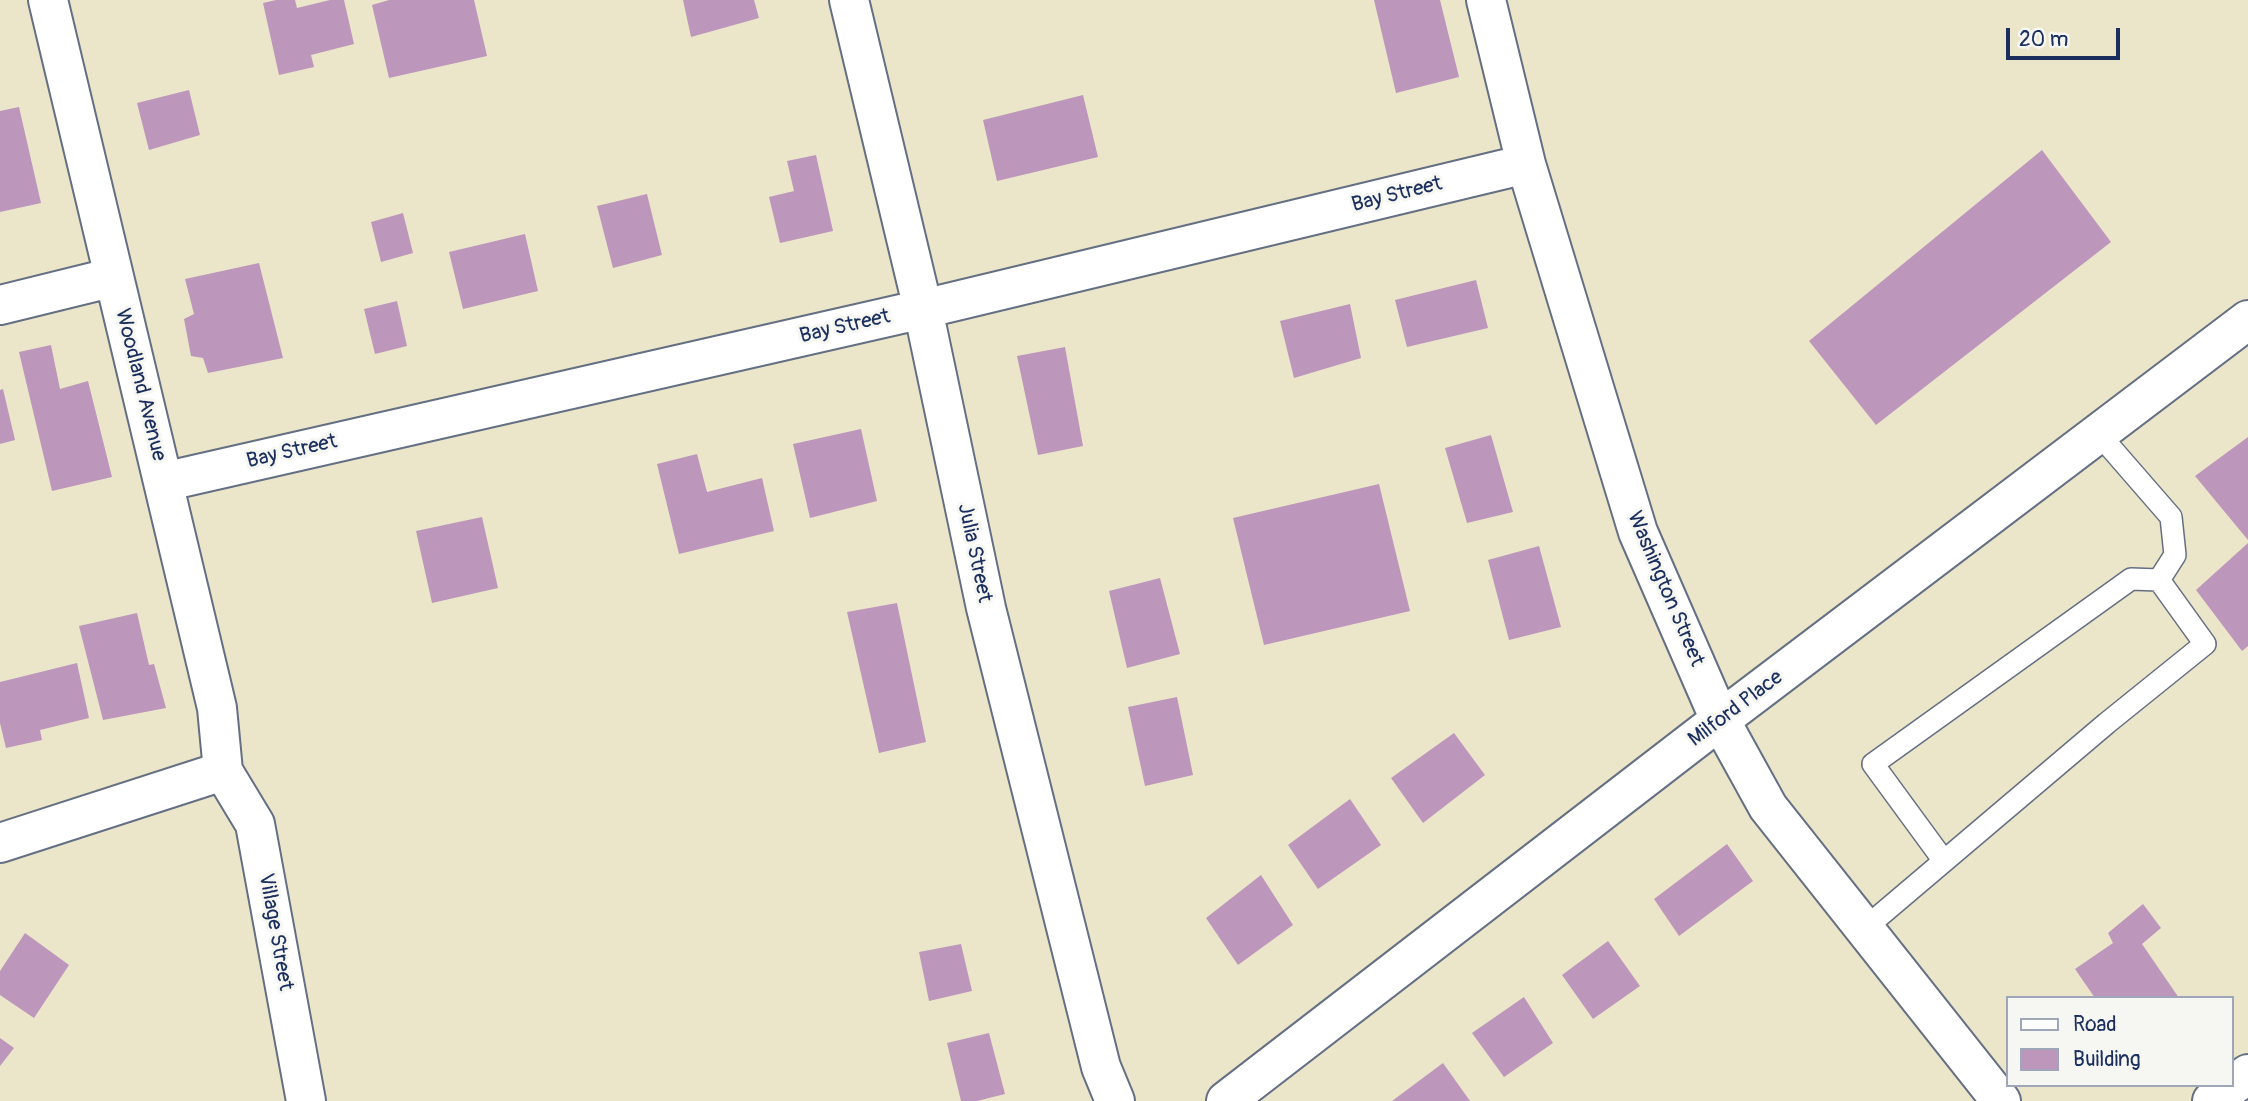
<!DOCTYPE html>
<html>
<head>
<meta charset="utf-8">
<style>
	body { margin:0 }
	#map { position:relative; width:2248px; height:1101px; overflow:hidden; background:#ebe6c9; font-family:Pangolin,sans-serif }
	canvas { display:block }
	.legend { position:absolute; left:2006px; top:996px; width:228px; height:91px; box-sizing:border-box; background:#f6f6f2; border:2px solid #9ea6b7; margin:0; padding:9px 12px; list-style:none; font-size:21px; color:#1b2f5e }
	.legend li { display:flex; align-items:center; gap:14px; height:35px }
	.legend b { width:35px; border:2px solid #9ea6b7 }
	.scale { position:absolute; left:2006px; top:28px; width:114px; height:32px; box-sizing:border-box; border:4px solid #1b2f5e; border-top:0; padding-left:9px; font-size:21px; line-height:24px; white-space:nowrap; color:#1b2f5e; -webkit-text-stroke:5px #f6f6f2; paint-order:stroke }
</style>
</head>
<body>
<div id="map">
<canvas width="2248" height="1101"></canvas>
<ul class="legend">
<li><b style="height:9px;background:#fff"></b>Road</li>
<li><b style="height:19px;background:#bd96bb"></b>Building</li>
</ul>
<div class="scale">20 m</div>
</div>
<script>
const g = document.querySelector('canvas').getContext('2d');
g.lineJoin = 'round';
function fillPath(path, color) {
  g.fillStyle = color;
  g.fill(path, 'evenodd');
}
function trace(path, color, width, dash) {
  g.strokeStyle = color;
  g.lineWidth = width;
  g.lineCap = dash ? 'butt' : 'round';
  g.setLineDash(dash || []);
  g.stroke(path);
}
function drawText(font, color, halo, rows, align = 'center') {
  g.font = font + ' Pangolin,sans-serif';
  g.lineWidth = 6;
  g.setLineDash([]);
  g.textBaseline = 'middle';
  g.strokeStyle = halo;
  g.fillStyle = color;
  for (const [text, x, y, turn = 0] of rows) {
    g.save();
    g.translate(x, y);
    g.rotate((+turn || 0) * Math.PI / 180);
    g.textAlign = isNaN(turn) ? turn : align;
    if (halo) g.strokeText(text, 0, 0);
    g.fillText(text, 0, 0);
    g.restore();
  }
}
const building = new Path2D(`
	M276 0H295L297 8 330 0H344L354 44 311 55 314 67 279 75 263 3Z
	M389 0H474L487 56 389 78 372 5Z
	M683 0H754L759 18 691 37Z
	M1374 0H1440L1459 77 1396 93Z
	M189 90 200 135 149 150 137 103Z
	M1083 95 1098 157 997 181 983 120Z
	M19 107 41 203 0 212V111Z
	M2042 150 2111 242 1876 425 1809 341Z
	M816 155 833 231 780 243 769 197 794 191 787 161Z
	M647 194 662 255 613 268 597 206Z
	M403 213 413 253 381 262 371 222Z
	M525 234 538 291 463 309 449 252Z
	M259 263 283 358 208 373 203 358 191 356 184 319 194 314 185 279Z
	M1476 280 1488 328 1407 347 1395 300Z
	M397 301 407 346 375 354 364 309Z
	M1350 304 1361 358 1294 378 1280 321Z
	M51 345 60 389 88 381 112 477 52 491 19 352Z
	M1065 347 1083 446 1038 455 1017 356Z
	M3 389 15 440 0 444V390Z
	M861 429 877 501 810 518 793 444Z
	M1491 435 1513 512 1467 523 1445 448Z
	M2248 437V540L2195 476Z
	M697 454 707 492 762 478 774 531 679 554 657 464Z
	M1379 484 1410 611 1264 645 1233 518Z
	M482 517 498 588 432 603 416 531Z
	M2248 543V646L2242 651 2196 590Z
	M1539 546 1561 627 1509 640 1488 560Z
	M1160 578 1180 654 1127 668 1109 591Z
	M897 603 926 742 879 753 847 612Z
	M137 613 149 665 154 664 166 708 103 720 79 626Z
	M77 663 89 718 40 730 42 740 6 748 0 723V682Z
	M1177 697 1193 775 1145 786 1128 707Z
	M1454 733 1485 775 1423 823 1391 778Z
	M1350 799 1381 845 1318 889 1288 845Z
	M1727 844 1753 881 1679 936 1654 899Z
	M1261 875 1293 925 1238 965 1206 918Z
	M2143 904 2161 928 2142 944 2179 998H2095L2075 969 2113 943 2108 933Z
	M25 933 69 965 34 1018 0 995V971Z
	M1608 941 1640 986 1593 1019 1562 975Z
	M961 944 972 991 929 1001 919 952Z
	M1524 997 1553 1043 1504 1077 1472 1033Z
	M989 1033 1005 1094 977 1101H961L947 1043Z
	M0 1038 14 1048 0 1066Z
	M1443 1063 1470 1101H1392Z`);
const lane = new Path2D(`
	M1944 861 1873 764 2131 579 2159 580
	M1864 929 2107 723 2205 644 2159 580 2175 555 2171 517 2098 433`);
const street = new Path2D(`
	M48 0 217 708 223 771 255 824 306 1101
	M849 0 923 309 986 608 1101 1067 1115 1101
	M1486 0 1526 164 1638 532 1720 720 1768 807 2001 1101
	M0 305 114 277
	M163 482 923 309 1526 164
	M0 843 223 771
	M1226 1101 1720 720 2248 320
	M2212 1101 2248 1074`);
const streetNames = [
	["Bay Street",1397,195,-14],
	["Bay Street",845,327,-13],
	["Woodland Avenue",140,385,76],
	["Bay Street",292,452,-13],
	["Julia Street",974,553,78],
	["Washington Street",1665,589,67],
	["Milford Place",1736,709,-37],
	["Village Street",275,932,80]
];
fillPath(building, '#bd96bb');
trace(lane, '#646f83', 24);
trace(street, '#646f83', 42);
trace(lane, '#fff', 21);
trace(street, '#fff', 38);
drawText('21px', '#1b2f5e', '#f6f6f2', streetNames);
</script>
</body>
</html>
